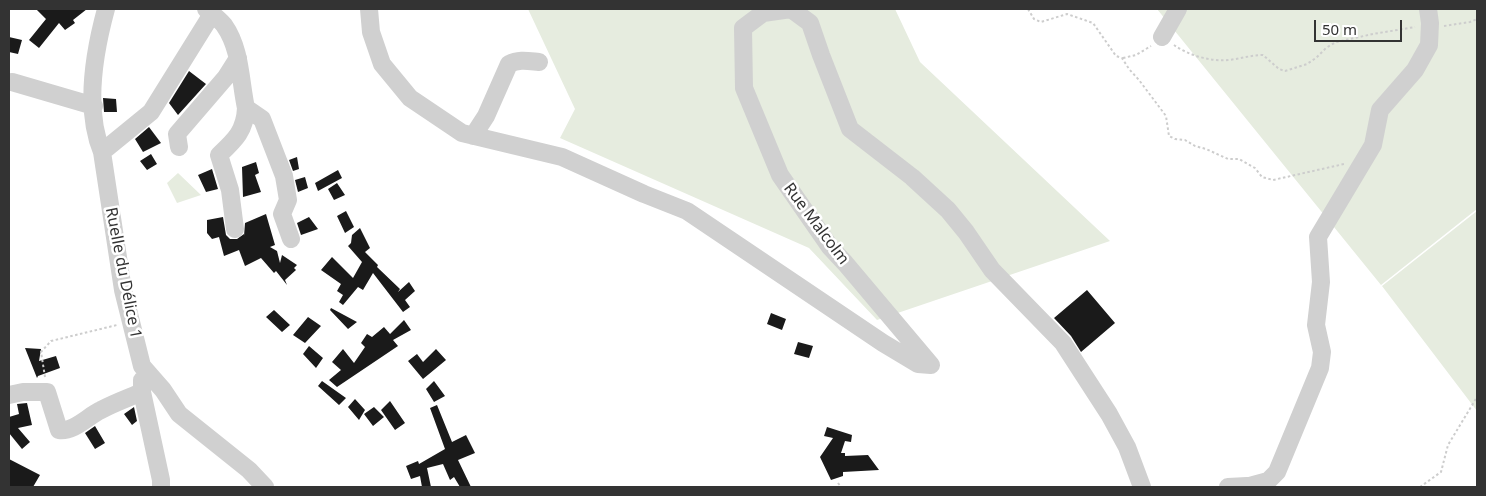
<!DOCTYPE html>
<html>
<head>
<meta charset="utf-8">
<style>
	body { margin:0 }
	#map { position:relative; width:1486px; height:496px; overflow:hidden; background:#fff; font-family:"Noto Sans",sans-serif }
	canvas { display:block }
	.frame { position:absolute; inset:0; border:10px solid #333; pointer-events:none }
	.scale { position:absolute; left:1314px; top:20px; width:88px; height:22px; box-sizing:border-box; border:2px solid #333; border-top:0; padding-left:6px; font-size:15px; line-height:18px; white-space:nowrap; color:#333; -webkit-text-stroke:4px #fff; paint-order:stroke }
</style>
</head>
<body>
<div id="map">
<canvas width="1486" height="496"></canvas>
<div class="frame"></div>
<div class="scale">50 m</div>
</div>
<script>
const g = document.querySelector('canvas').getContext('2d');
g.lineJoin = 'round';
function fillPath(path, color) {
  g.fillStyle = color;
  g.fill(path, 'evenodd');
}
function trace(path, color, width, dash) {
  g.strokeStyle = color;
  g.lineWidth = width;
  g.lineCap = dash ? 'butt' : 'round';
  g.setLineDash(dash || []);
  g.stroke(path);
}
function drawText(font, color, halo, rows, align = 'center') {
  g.font = font + ' "Noto Sans",sans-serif';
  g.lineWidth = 5;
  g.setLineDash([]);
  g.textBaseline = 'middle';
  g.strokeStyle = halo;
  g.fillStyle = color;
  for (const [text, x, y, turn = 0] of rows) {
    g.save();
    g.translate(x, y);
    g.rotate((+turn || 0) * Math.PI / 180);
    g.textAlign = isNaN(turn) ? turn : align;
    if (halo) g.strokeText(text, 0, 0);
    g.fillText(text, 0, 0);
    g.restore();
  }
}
const green = new Path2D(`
	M528 9H895L920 62 1110 241 877 320 809 248 560 138 575 109Z
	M1157 9H1477V209L1381 285Z
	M178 173 201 195 177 203 167 183Z
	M1477 211V411L1382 286Z`);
const building = new Path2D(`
	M36 9H87L73 20 75 23 65 30 59 23 39 48 29 40 46 19Z
	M9 37 22 40 18 54 9 52Z
	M189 71 206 84 178 115 169 103Z
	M103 98 116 99 117 112H104Z
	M149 127 161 143 143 152 135 139Z
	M151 154 157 164 147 170 140 161Z
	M297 157 299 169 293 171 289 160Z
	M256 162 259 173 255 175 261 192 243 197 242 167Z
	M212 169 218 189 206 192 198 175Z
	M338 170 342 178 318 191 315 183Z
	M305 177 308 188 298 192 295 180Z
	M337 183 345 195 334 200 328 189Z
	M346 211 354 227 345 233 337 216Z
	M266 214 275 245 270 247 277 251 280 263 282 255 297 265 294 268 296 270 285 280 287 285 276 271 274 273 261 258 245 266 239 250 224 256 219 237 212 239 207 233V220L223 217 226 235 230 239H237L244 234V236L245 223Z
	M309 217 318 229 301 235 297 223Z
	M360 228 370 248 365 252 378 265 377 267 400 289 398 292 409 282 415 291 405 300 410 307 403 312 373 273 363 290 358 287 343 305 339 302 343 295 337 291 341 284 321 270 332 257 353 278 362 262 348 246 351 243 352 235Z
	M1087 290 1115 323 1081 352 1071 336 1054 318Z
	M331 308 357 322 348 329 330 310Z
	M274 310 290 325 282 332 266 317Z
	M771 313 786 319 782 330 767 324Z
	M308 317 321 326 305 343 293 335Z
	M404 320 411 330 393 340 398 346 337 387 329 380 341 370 332 362 343 349 354 363 365 347 361 343 367 334 372 337 384 327 390 334Z
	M798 342 813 346 809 358 794 354Z
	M309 346 323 358 316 368 303 354Z
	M25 348 41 349 39 361 56 356 60 368 38 376 37 378Z
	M436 349 446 360 423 379 408 361 417 354 423 362Z
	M322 381 346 398 339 405 318 386Z
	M434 381 445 396 434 402 426 389Z
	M355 399 365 410 359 420 348 407Z
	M390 401 405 423 395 430 381 410Z
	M27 403 32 425 18 428 30 442 22 449 9 433V417L19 414 17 404Z
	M437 405 452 442 466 435 475 453 458 460 471 487H460L454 477 450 480 443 464 427 468 431 487H422L420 476 411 479 406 466 418 461 419 464 445 449 430 408Z
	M134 407 137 421 132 425 124 414Z
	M374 407 384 417 373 426 364 414Z
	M95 426 105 443 95 449 85 433Z
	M827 427 852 435 851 442 845 441 841 453H845V456L868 455 879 470 843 472V476L831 480 820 457 833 438 824 436Z
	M9 459 40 475 33 487H9Z`);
const path = new Path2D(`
	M1028 9 1034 19 1041 22 1067 14 1093 23 1116 56 1122 58 1129 69 1139 80 1166 116 1169 136 1175 139 1185 140 1195 146 1206 149 1228 159H1239L1255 168 1262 177 1273 180 1344 164
	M1444 26 1470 22 1477 19
	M1174 45C1188 55 1211 62 1228 60 1240 59 1251 55 1263 55L1279 69 1285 71 1307 64 1316 58 1326 48 1336 42 1373 34 1415 27
	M1123 58 1136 55 1151 46
	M45 377 41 352 51 341 117 325
	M838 483 841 487
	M1420 487 1441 472 1448 445 1477 397`);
const minor = new Path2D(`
	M106 9C94 53 84 109 102 152L123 290 142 366 163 390 179 414 249 470 265 487
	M206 9C212 14 219 19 224 25 241 49 240 80 246 108L262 119 284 176 288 200 282 214 291 239
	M369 9 371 32 382 64 410 98 462 133 562 157 644 194 687 211 883 343 918 364 931 365 845 263 830 247 780 175 744 88 743 28 763 13 791 9 810 23 821 55 850 129 912 177 948 210 966 232 992 270 1063 343 1109 414 1127 447 1142 487
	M1162 37 1178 9
	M12 82 94 106
	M473 136 486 116 509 64C519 59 528 61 539 62
	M179 147 177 134 226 77 238 58
	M102 152 151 112 212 14
	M235 229 230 190 219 155C235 140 245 131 246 108
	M142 380V392L161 480V487
	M9 395 23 392H47L59 430C74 432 88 416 101 410 114 403 128 398 142 392
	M1228 487 1247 486
	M1246 487 1268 481 1277 472 1320 368 1322 352 1316 325 1321 282 1318 237 1373 145 1380 110 1415 70 1429 45 1430 23 1428 9`);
const streetNames = [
	["Rue Malcolm",816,224,53],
	["Ruelle du Délice 1",123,273,79]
];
fillPath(green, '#e6ecdf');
fillPath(building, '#1a1a1a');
trace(path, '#cdcdcd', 2, [2.5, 2.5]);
trace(minor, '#d0d0d0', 18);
drawText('16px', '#333', '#fff', streetNames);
</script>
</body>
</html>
